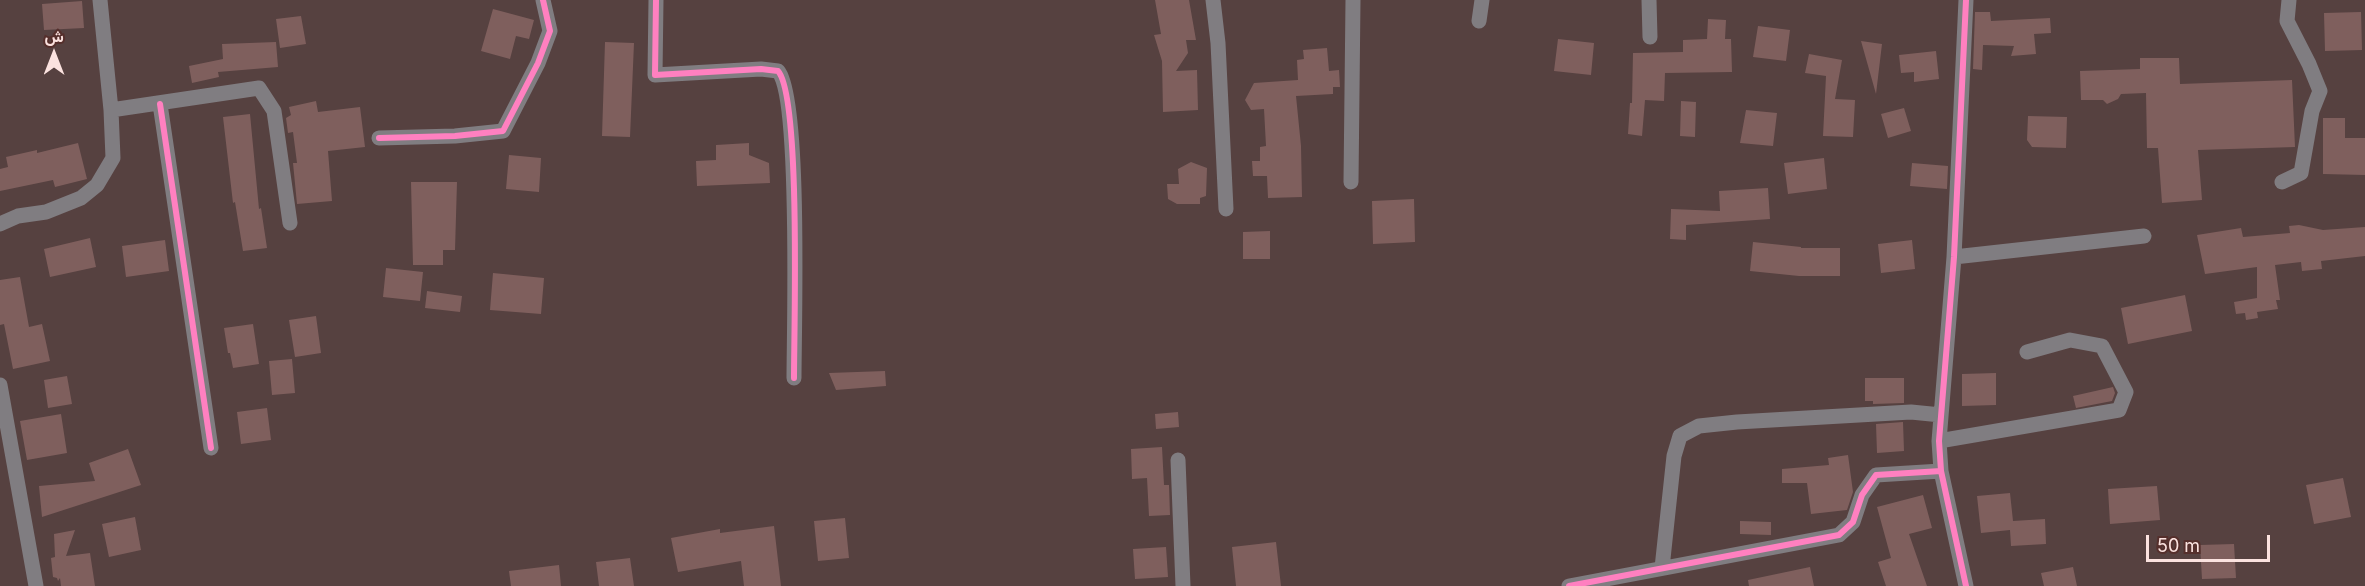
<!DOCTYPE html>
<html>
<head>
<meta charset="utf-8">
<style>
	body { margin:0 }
	#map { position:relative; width:2365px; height:586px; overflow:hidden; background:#564140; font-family:Inter,Vazirmatn,sans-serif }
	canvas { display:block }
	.north { position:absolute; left:24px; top:24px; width:60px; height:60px; -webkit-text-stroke:4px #552f2c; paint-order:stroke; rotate:0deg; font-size:16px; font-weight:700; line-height:24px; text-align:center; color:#fbe2df }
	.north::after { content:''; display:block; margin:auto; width:21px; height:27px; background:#fbe2df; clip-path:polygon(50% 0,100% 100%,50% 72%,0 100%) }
	.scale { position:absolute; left:2146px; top:535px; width:124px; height:27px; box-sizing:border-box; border:3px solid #fbe2df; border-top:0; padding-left:8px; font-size:18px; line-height:21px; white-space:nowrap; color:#fbe2df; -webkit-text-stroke:4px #552f2c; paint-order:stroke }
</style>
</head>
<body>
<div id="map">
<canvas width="2365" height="586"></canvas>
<div class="north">ش</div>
<div class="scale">50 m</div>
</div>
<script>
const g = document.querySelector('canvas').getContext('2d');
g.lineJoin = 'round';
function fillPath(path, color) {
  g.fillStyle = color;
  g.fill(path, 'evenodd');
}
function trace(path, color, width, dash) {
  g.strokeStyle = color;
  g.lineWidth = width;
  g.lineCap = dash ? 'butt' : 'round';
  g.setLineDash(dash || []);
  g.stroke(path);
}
const building = new Path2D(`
	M1155 0H1189L1196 40H1186L1188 53 1176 71 1197 70 1198 110 1163 112 1162 61 1154 35 1161 34Z
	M82 1 84 28 44 30 42 4Z
	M493 9 534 20 529 39 516 36 510 59 481 51Z
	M1975 12H1990L1991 21 2050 18 2051 33 2034 34 2036 54 2011 56 2014 46 1983 45 1982 70 1973 69Z
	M2361 12 2362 50 2325 51 2324 13Z
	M301 16 306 44 280 48 276 19Z
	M1708 19 1726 20 1725 39H1731L1732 72 1665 73 1664 101 1645 100 1642 136 1628 134 1630 103H1632L1633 53 1683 52V40L1707 39Z
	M1758 26 1790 30 1786 61 1753 57Z
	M1558 39 1594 43 1591 75 1554 71Z
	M1861 41 1882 44 1876 94Z
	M276 42 278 67 218 72 219 77 192 83 189 66 223 59 222 44Z
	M605 42 634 43 630 137 602 136Z
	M1327 48 1329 71 1339 70 1340 87H1333V94L1296 96 1301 146 1302 197 1268 198 1267 176H1253L1252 161H1260V147L1266 146 1264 109 1251 110 1245 100 1254 83 1298 80 1297 60 1304 59 1303 50Z
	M1936 51 1939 79 1914 82V72L1901 73 1899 55Z
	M1809 54 1842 60 1835 99 1855 100 1853 137 1823 136 1826 76 1805 73Z
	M2140 58H2179L2180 84 2292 80 2295 147 2198 150 2202 200 2162 203 2158 148H2147L2146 93 2121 94 2118 99 2107 104 2103 100H2081L2080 71 2140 69Z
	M316 101 318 112 360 107 365 147 328 151 332 201 297 204 293 163H297L293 132 288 133 286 118 291 115 289 107Z
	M1681 101 1696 102 1695 137 1680 136Z
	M1904 108 1911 131 1888 138 1881 114Z
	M1746 110 1777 113 1773 146 1740 143Z
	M250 114 259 209 261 208 267 248 243 251 235 202 233 203 223 117Z
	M2028 116 2067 117 2066 148 2032 147 2027 140Z
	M2323 118H2345V138H2365V175L2323 174Z
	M78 143 87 179 55 187 53 180 0 191V169L8 167 6 157 37 150V153Z
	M749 143V155L769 163 770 183 697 186 696 161 716 160V145Z
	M509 155 541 158 539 192 506 189Z
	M1824 158 1827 189 1788 194 1784 163Z
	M1191 162 1207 168 1206 196 1200 198V204H1177L1168 199 1167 184H1179L1178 169Z
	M1912 163 1948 166 1947 189 1910 186Z
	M411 182H457L455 250H443V265H413Z
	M1768 188 1770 219 1686 225V240L1670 239 1671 209 1720 211 1719 191Z
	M1414 199 1415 242 1373 244 1372 201Z
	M2299 225 2323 230 2365 227V256L2321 261 2322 269 2302 271 2301 262 2275 265 2280 300H2276L2278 309 2257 312 2258 318 2246 320 2245 313 2236 314 2234 302 2257 298V267L2205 274 2197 235 2241 228 2243 237 2290 233 2289 226Z
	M1270 231V259H1243V232Z
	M90 238 96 267 50 277 44 249Z
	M165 240 169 271 126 277 122 246Z
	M1912 240 1915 269 1881 273 1878 244Z
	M1753 242 1801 247V248H1840V276H1799L1750 271Z
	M386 268 423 272 420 301 383 297Z
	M493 273 544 278 541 314 490 310Z
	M20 277 29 327 42 324 50 361 13 369 4 324 0 325V280Z
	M427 291 462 296 460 312 425 308Z
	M2185 295 2192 331 2128 344 2121 308Z
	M316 316 321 353 295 357 289 320Z
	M253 324 259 364 233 368 230 353H228L224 328Z
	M292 359 295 393 272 395 269 361Z
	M885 371 886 386 836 390 829 373Z
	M1996 373V405L1962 406V374Z
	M67 376 72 404 48 408 44 380Z
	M1865 378H1904V403L1873 404V401H1865Z
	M2113 387 2115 393 2112 401 2076 408 2073 396Z
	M267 408 271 440 241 444 237 412Z
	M1178 412 1179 427 1156 429 1155 414Z
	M61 414 67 453 27 460 20 421Z
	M1903 422 1904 451 1877 453 1876 424Z
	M1162 447 1164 485H1169L1170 515 1149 516 1147 478 1132 479 1131 449Z
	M128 449 141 485 42 517 39 486 95 481 89 463Z
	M1848 455 1853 492 1847 510 1811 514 1807 483H1782V469L1829 465 1828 458Z
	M2343 478 2351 517 2314 524 2306 485Z
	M2157 486 2160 520 2110 524 2108 489Z
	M2010 493 2013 521 2045 519 2046 544 2011 546 2010 530 1981 533 1977 496Z
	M1923 495 1932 528 1909 534 1927 586H1886L1878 562 1891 558 1877 507Z
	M135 517 141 550 109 557 102 524Z
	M845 518 849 558 818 561 814 521Z
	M1740 521 1771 522V535L1740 534Z
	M774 526 781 586H744L741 561 678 572 671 538 720 529V533Z
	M75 530 66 556 90 553 95 586H61L60 578 58 581 57 578 53 577 51 558 55 557 54 534Z
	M1276 542 1281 586H1236L1232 547Z
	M2234 544 2236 578 2202 579 2200 545Z
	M1166 547 1168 577 1135 579 1133 549Z
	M630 558 634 586H599L596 562Z
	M559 565 561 586H511L509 571Z
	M1810 567 1814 586H1749L1748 580Z
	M2073 567 2077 586H2044L2041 573Z`);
const street = new Path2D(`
	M656 0 655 75 761 69 778 71C801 97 794 331 794 378
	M1213 0 1218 43 1226 209
	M1649 0 1650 37
	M1966 0 1954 257 1939 441 1941 471 1966 586
	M1479 21 1482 0
	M160 104 211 448
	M111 110 259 88 274 111 290 223
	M379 138 455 136 503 131 538 63 550 31 543 0
	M1351 182 1353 0
	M2282 182 2301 173 2312 111 2320 91 2309 64 2287 21 2289 0
	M0 224 18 216 46 212 81 198 97 185 113 158 111 110 100 0
	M1954 257 2144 236
	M0 385 36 586
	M1939 441 2119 410 2126 392 2102 346 2070 340 2027 352
	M1178 460 1183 586
	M1662 568 1674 456 1680 436 1699 426 1737 422 1911 412 1941 415
	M1569 586 1839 535 1853 522 1862 495 1876 475 1941 471`);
const cycleway = new Path2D(`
	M656 0 655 75 761 69 778 71C801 97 794 331 794 378
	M1966 0 1954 257 1939 441 1941 471 1966 586
	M160 104 211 448
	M379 138 455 136 503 131 538 63 550 31 543 0
	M1569 586 1839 535 1853 522 1862 495 1876 475 1941 471`);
fillPath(building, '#7f5f5d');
trace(street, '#807d81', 15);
trace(cycleway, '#ff80c0', 6);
</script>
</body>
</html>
